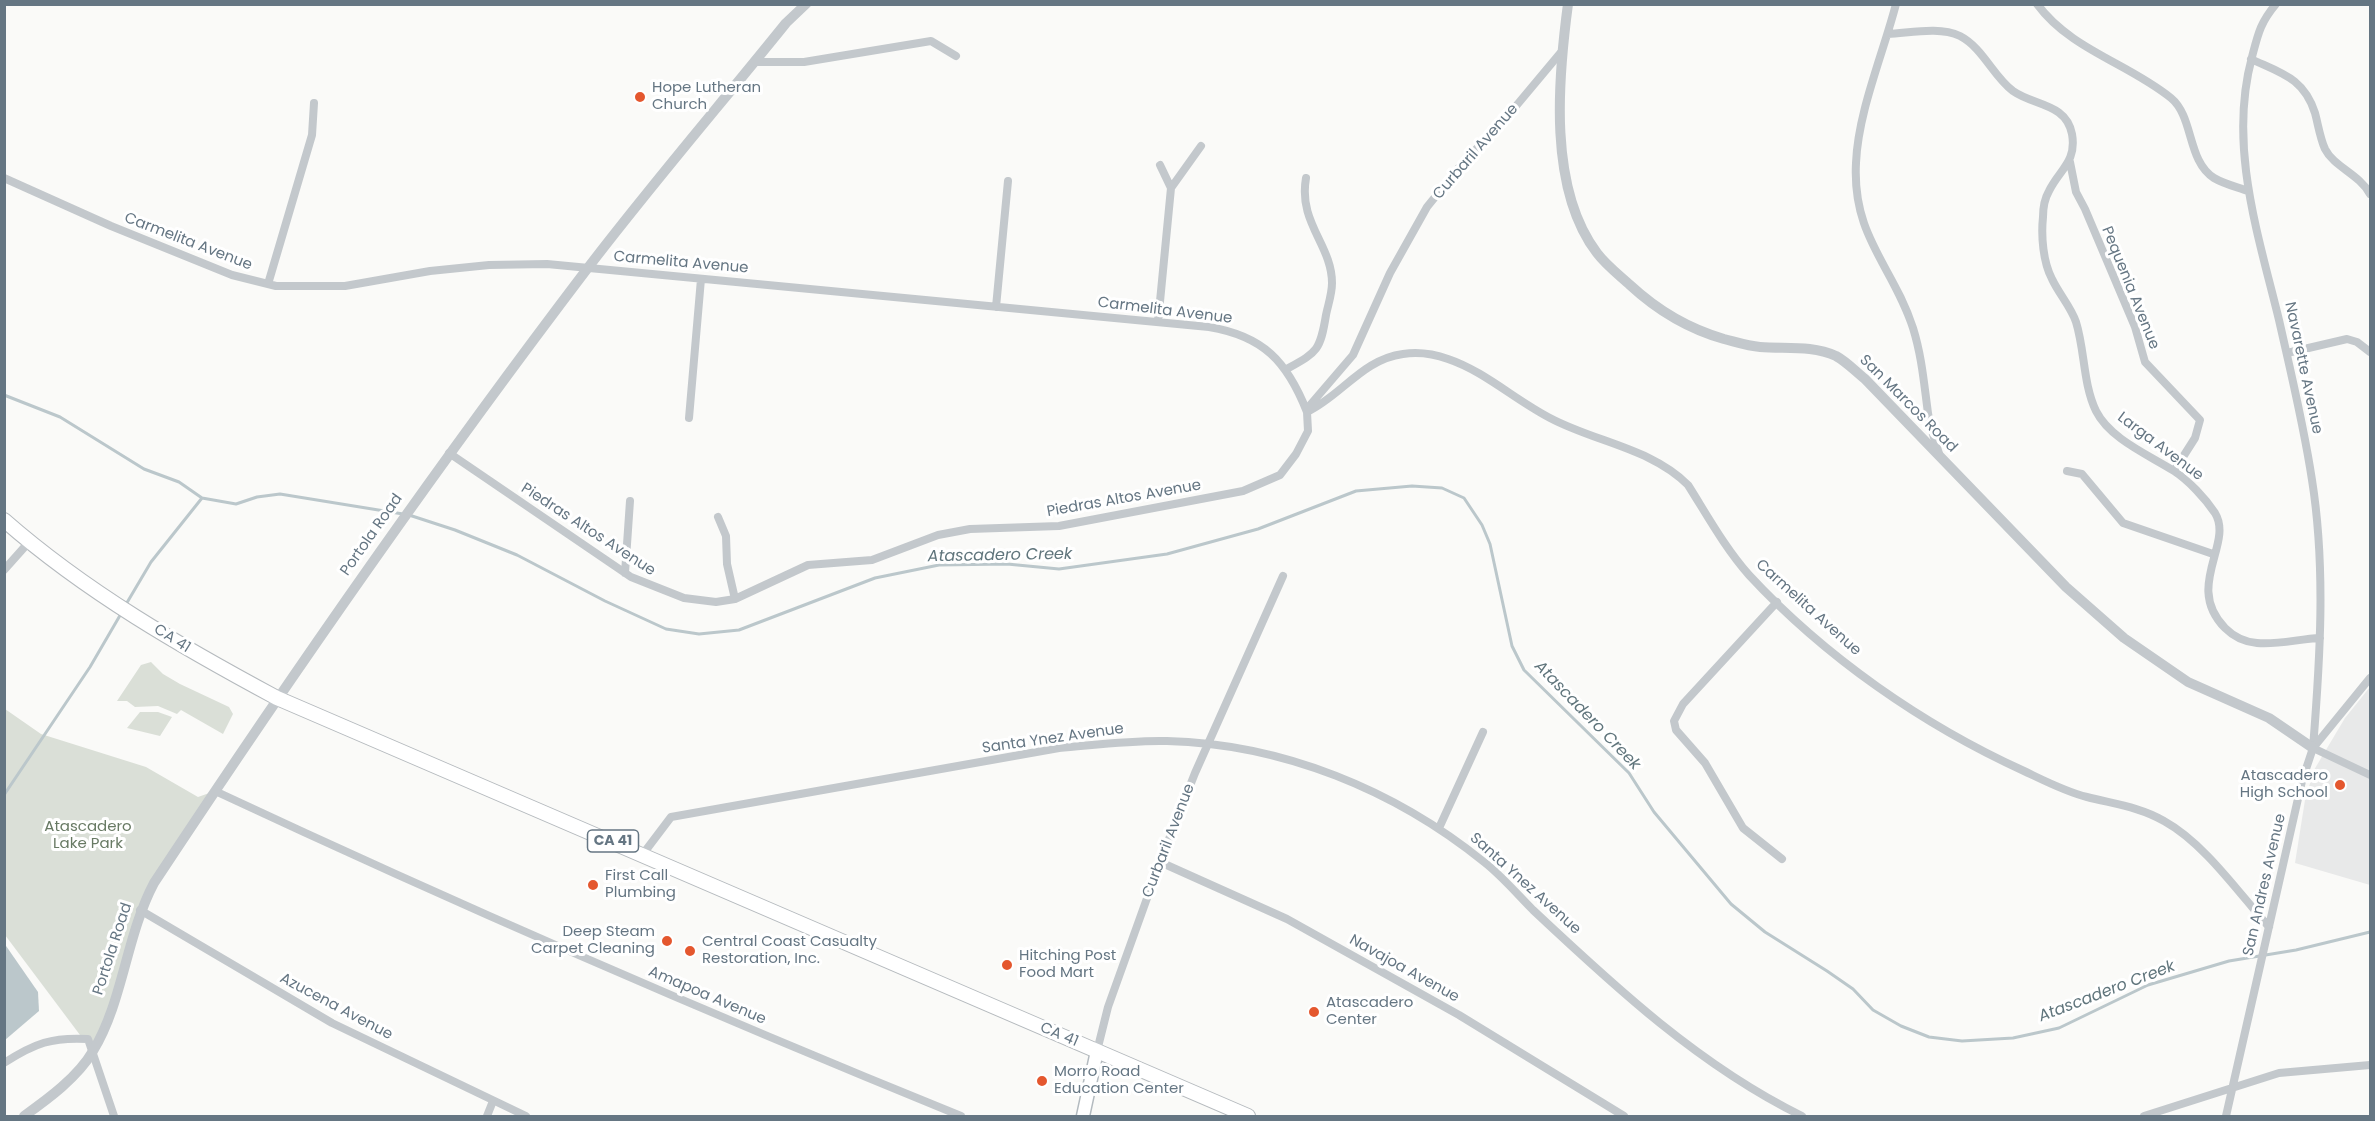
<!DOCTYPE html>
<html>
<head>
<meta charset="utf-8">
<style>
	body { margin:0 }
	#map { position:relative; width:2375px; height:1121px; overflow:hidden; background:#fafaf8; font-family:Poppins,sans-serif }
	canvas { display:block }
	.frame { position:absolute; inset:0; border:6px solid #657683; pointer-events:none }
</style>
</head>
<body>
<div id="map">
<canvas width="2375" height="1121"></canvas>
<div class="frame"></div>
</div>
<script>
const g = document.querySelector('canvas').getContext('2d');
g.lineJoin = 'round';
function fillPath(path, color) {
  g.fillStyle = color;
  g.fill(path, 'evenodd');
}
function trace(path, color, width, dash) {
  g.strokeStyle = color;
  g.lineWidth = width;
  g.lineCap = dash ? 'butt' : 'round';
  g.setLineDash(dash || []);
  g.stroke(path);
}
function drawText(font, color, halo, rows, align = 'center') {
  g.font = font + ' Poppins,sans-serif';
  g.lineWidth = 6;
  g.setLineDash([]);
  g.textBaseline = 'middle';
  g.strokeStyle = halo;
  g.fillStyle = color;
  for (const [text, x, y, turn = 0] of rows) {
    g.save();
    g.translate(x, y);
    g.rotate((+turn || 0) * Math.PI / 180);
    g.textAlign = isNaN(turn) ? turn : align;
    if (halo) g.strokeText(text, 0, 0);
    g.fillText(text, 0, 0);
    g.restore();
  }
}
const built = new Path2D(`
	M2370 687V885L2295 863 2305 800 2314 770 2345 718Z`);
const green = new Path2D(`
	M151 662 163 674 180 684 229 707 233 714 223 734 181 710 177 714 158 706 135 707 127 701H117L141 665Z
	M5 709 41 734 146 767 198 797 215 791 138 911 115 997 92 1051 5 935Z
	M140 712H158L172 717 160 736 127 728Z`);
const water = new Path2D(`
	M4 943 38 992 39 1011 5 1040Z`);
const stream = new Path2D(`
	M4 395 60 417 144 469 179 482 202 498 236 504 257 497 280 494 403 514
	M409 515 455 530 517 555 605 601 666 629 699 634 739 630 875 578 939 565 1007 564 1059 569 1167 554 1258 529 1356 491 1412 486 1442 488 1464 498 1482 525 1490 544 1512 646 1524 670 1629 773 1654 812 1731 904 1765 932 1827 971 1853 989 1873 1010 1901 1026 1929 1037 1962 1041 2013 1038 2059 1028 2148 985 2229 961 2296 950 2370 932
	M125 606 151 562 202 498
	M4 795 90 667 122 612`);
const minor = new Path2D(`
	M1896 4C1883 54 1858 112 1856 163 1852 237 1893 266 1913 328 1922 357 1924 384 1928 413 1930 428 1936 443 1940 457
	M2037 4C2071 50 2128 63 2171 98 2194 117 2187 161 2214 178 2224 184 2237 187 2248 191
	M2276 4C2260 23 2258 34 2252 57 2228 145 2258 234 2279 320 2291 373 2304 426 2312 480 2326 568 2320 660 2313 748L2370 775
	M1888 34C1910 33 1939 26 1960 36 1983 48 1993 76 2013 91 2034 106 2066 103 2072 134 2077 162 2059 170 2049 191 2045 198 2043 209 2043 217 2041 236 2043 262 2052 279 2059 294 2071 307 2076 322 2085 351 2083 384 2096 411 2110 439 2149 455 2174 471 2189 481 2205 498 2215 513 2234 544 2184 586 2225 628 2234 637 2244 642 2257 643 2277 645 2299 639 2320 638
	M2251 59C2281 73 2304 78 2315 113 2318 124 2320 138 2325 149 2334 167 2359 174 2370 194
	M754 62H804L931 41 956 56
	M2070 162 2076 192 2085 209 2135 327 2145 362 2200 420 2195 438 2174 471
	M1160 165 1171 188
	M4 178 111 226 232 275 276 286H345L430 271 489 265 547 264 1209 327C1263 336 1287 361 1307 412 1341 396 1363 359 1403 354 1417 352 1434 354 1448 359 1484 371 1515 400 1550 418 1595 442 1651 448 1688 485 1707 515 1725 548 1749 575 1825 657 1923 725 2024 771 2043 780 2066 792 2087 797 2114 804 2140 807 2164 821 2204 843 2238 892 2269 927
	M268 284 312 135 314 103
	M996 307 1008 181
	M1158 322 1171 188 1201 146
	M2287 353 2347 339 2357 342 2370 352
	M1285 370C1317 352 1320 352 1326 315 1328 305 1332 294 1332 283 1332 245 1298 223 1306 178
	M689 418 701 279
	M449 453 631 577 684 598 716 602 735 599 808 565 872 560 938 535 970 529 1059 526 1243 491 1280 475 1296 454 1308 431 1307 412 1311 404 1353 355 1390 273 1427 207 1461 165 1506 118 1562 51
	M2067 471 2082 474 2123 523 2213 554
	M718 517 726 536 727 564 735 599
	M4 570 29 542
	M625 573 630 501
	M1777 602 1683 704 1674 721 1676 730 1705 763 1743 828 1782 859
	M215 791C461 906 710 1014 961 1116
	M1439 828 1483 732
	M643 854 671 817 1059 748C1095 745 1131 740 1167 741 1283 744 1395 790 1484 862 1502 876 1517 894 1533 910 1615 987 1700 1066 1802 1116
	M1160 862 1287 919 1459 1015 1624 1116
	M140 910 332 1023 526 1116
	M1097 1051 1108 1007 1160 862 1195 773 1283 576
	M4 1063C35 1043 52 1037 88 1039L114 1116
	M487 1116 493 1101
	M2144 1116 2279 1073 2370 1065
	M2226 1116 2302 781 2313 748 2370 678`);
const tertiary = new Path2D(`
	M1568 4C1558 79 1548 189 1597 253 1606 265 1619 275 1630 285 1657 310 1689 329 1724 339 1736 342 1748 346 1760 347 1786 349 1812 345 1836 356 1847 362 1856 372 1865 379L2066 587 2124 638 2188 682 2269 718 2313 748
	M24 1116C48 1099 78 1077 93 1051 123 1002 126 936 154 883 292 674 435 469 587 269 651 185 720 105 786 23L806 4`);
const secondary = new Path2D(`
	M1083 1116 1097 1051`);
const primary = new Path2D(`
	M4 520C86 592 182 647 277 698L1248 1116`);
const markers = [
	[640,97,6,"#e4572e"],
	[2340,785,6,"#e4572e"],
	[593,885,6,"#e4572e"],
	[667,941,6,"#e4572e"],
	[690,951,6,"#e4572e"],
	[1007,965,6,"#e4572e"],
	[1314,1012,6,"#e4572e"],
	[1042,1081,6,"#e4572e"]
];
const shields = [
	[613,841,51]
];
const shieldNames = [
	["CA 41",613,841]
];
const poiNames = [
	["Hope Lutheran",652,88],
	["Church",652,105],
	["Atascadero",2328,776,"right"],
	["High School",2328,793,"right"],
	["First Call",605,876],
	["Plumbing",605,893],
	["Deep Steam",655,932,"right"],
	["Carpet Cleaning",655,949,"right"],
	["Central Coast Casualty",702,942],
	["Restoration, Inc.",702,959],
	["Hitching Post",1019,956],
	["Food Mart",1019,973],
	["Atascadero",1326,1003],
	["Center",1326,1020],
	["Morro Road",1054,1072],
	["Education Center",1054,1089]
];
const streetNames = [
	["Curbaril Avenue",1476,152,-49],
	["Carmelita Avenue",188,242,21],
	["Carmelita Avenue",681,263,5],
	["Pequenia Avenue",2130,288,68],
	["Carmelita Avenue",1165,311,7],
	["Navarette Avenue",2303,368,78],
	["San Marcos Road",1908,404,45],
	["Larga Avenue",2160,447,37],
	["Piedras Altos Avenue",1124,499,-10],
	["Piedras Altos Avenue",588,530,33],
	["Portola Road",372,535,-55],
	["Carmelita Avenue",1808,608,42],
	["CA 41",172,639,32],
	["Santa Ynez Avenue",1053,739,-8],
	["Curbaril Avenue",1169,841,-69],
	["Santa Ynez Avenue",1525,884,42],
	["San Andres Avenue",2265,885,-77],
	["Portola Road",113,949,-72],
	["Navajoa Avenue",1404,969,29],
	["Amapoa Avenue",707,996,23],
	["Azucena Avenue",336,1007,28],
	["CA 41",1059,1035,23]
];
const parkNames = [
	["Atascadero",88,827],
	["Lake Park",88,844]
];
const waterNames = [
	["Atascadero Creek",1000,556,-1],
	["Atascadero Creek",1587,716,46],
	["Atascadero Creek",2107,992,-21]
];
fillPath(built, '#e8e9e9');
fillPath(green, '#dadfd7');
fillPath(water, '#bbc7cb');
trace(stream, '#bbc7cb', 3);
trace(secondary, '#b3babf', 15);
trace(primary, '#b5babe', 16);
trace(minor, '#c3c8cc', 8);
trace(tertiary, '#c3c8cc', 10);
trace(secondary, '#fff', 12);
trace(primary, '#fff', 14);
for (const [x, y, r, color] of markers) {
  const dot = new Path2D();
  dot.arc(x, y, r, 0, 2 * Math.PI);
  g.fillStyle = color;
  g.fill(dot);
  trace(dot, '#fff', 2);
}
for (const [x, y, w] of shields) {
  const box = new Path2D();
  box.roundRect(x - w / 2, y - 11, w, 22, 4.5);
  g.fillStyle = '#fff';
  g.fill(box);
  trace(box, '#657683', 1.5);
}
drawText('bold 14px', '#657683', null, shieldNames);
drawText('15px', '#657683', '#fff', poiNames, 'left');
drawText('15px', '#657683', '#fff', streetNames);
drawText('15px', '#687a64', '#fff', parkNames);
drawText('italic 16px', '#60757c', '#fff', waterNames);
</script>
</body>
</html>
